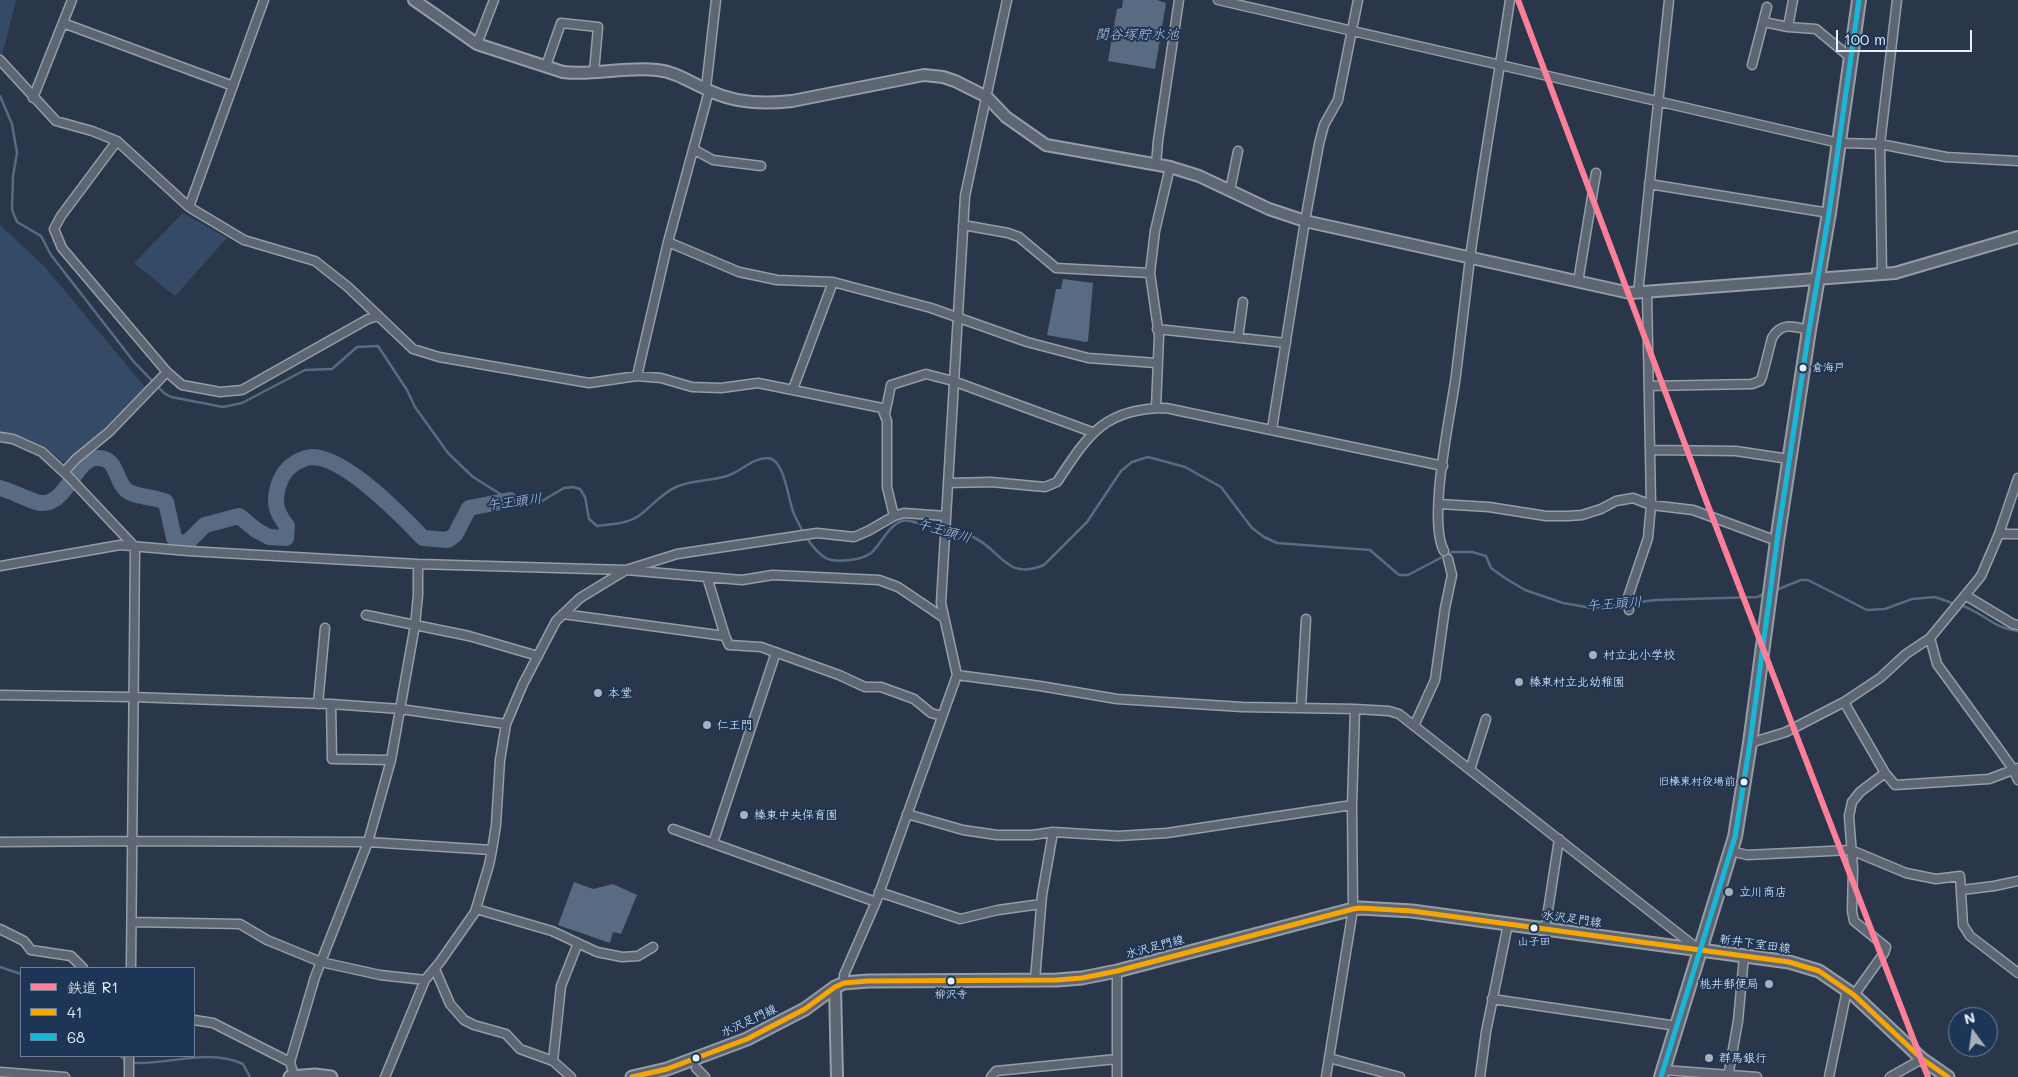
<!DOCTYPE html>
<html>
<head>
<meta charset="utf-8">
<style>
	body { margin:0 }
	#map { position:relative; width:2018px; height:1077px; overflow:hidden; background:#2a374a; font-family:Mali,"Klee One",sans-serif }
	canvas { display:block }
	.legend { position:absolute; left:20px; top:967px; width:175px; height:90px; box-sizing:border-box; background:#1d3557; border:1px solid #6e8097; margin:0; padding:6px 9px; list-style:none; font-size:15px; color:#e8f1f8 }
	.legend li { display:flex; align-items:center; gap:10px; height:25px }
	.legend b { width:25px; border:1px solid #6e8097 }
	.north { position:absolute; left:1948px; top:1007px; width:50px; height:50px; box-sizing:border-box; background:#1d3557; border:1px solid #6e8097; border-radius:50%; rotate:346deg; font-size:14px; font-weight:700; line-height:20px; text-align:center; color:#e8f1f8 }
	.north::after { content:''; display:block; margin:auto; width:18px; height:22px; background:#a6b0bb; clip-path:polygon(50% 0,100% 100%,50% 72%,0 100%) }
	.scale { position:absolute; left:1836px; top:30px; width:136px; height:22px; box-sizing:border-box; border:2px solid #e8f1f8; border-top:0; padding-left:6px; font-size:15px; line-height:18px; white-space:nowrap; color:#e8f1f8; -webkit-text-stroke:4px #1d3557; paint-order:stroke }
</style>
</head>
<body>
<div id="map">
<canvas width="2018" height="1077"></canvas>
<ul class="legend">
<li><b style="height:6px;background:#ff8098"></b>鉄道 R1</li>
<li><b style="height:6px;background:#f7a600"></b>41</li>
<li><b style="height:6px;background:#1ab6d8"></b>68</li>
</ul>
<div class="north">N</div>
<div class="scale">100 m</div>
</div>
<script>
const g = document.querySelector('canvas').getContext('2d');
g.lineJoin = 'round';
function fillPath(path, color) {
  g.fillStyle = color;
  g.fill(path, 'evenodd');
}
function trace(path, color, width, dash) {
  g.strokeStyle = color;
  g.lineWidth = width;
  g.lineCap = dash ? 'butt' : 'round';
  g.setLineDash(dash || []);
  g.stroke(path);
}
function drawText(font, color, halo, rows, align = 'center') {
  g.font = font + ' Mali,"Klee One",sans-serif';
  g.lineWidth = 4;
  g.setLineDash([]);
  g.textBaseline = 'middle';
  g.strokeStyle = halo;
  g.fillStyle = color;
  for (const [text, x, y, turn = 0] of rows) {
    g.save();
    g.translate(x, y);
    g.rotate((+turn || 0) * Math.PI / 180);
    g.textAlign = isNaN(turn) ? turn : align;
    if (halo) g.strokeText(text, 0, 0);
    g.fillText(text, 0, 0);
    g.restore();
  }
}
const green = new Path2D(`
	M0 0H16L2 56 0 55Z
	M183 213 227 238 175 296 134 263Z
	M0 225 45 267 145 387C127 406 87 456 63 462 41 442 28 439 0 433Z`);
const water = new Path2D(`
	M1123 0H1157L1166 3 1155 69 1108 61 1117 9 1122 8Z
	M1063 279 1093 283 1088 341 1086 342 1047 335 1056 289H1061Z
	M574 882 593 889 613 884 637 895 621 934 613 932 610 943 558 925Z`);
const stream = new Path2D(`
	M0 96 12 124 17 153 13 176 12 210 17 222 41 236 51 255 134 362 164 393 171 397 223 407 242 403 305 370 332 369 357 347 378 346 407 390 415 407 448 453 473 477 510 500 529 503 542 501 564 488 573 487 580 489 585 497 589 519 597 526C611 524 628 524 640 515 653 505 661 494 676 487 691 480 711 481 727 476 742 471 752 458 768 458 785 459 788 501 794 514 801 529 810 547 824 557 834 564 862 560 871 553 883 543 891 517 910 521 924 524 937 530 951 532 958 534 966 534 973 537 1002 550 1005 581 1044 565L1087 522 1121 471 1132 462 1148 457 1185 467 1221 487 1252 528 1264 537 1277 543 1370 550 1399 575H1408L1452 552H1472L1486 556 1491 568 1505 578 1525 590 1563 603 1592 608 1656 600 1757 597 1766 593
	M1776 590 1801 580H1808L1867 610 1885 609 1912 599 1935 597 1955 604
	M1960 605C1983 612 1992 628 2018 631
	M0 967 21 974
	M120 1056 127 1061
	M132 1063C169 1065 207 1048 243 1064L250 1077`);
const river = new Path2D(`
	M0 488C11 490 35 504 43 503 68 503 75 458 97 458 118 457 115 481 126 490 134 497 156 497 166 502L174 538 180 543 188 542 205 525 239 516 256 530 269 537 286 538 287 526C276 512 273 503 279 484 282 475 287 468 295 463 300 460 306 457 313 457 346 458 401 515 423 538L448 540 455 535 469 508 510 500`);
const minor = new Path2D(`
	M1218 0 1839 143 1880 144 1946 157 2018 161
	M1793 0 1788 27 1816 29 1851 58
	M1764 22 1788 27
	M63 23 233 86
	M477 44 494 0
	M0 60 56 121 92 131 117 141 189 207 244 240 315 261 348 287 413 349 439 357 589 383 637 376 661 378 692 387 721 388 758 383 882 408 887 421V487L894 516
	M1752 65 1767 7
	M546 66 561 23 598 27 594 72
	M706 88 716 0
	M33 98 72 0
	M117 141 61 216 54 229 62 248 167 372 182 385 220 392 242 390 368 319 378 316
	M693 149 713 160 761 166
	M1156 165 1158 141 1179 0
	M1649 184 1829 213
	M1230 190 1238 151
	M189 207 264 0
	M963 225 1008 233 1019 237 1056 268 1150 273
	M668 242 739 272 777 280 833 282 931 308 1027 342 1088 358 1156 363
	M1882 275 1880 144 1897 0
	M1578 282 1596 173
	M1638 293 1669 0
	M1157 329 1286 343
	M1238 338 1243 302
	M637 376 668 242 709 91
	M1649 386 1752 384 1760 381 1762 377 1772 338C1781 322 1793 326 1809 330
	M793 389 833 282
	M1156 408 1159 336 1150 273 1155 231 1170 167
	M885 414 891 385 926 374 953 381 1092 432
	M1272 429 1305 221 1319 144 1324 125 1338 100 1358 0
	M0 437 13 439 42 452 69 477 135 547 131 968
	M1650 450 1736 451 1789 459
	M64 472 76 459 109 432 167 372
	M948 483 991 482 1045 487 1057 482C1088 435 1104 408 1166 408L1443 466
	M1439 504 1489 507 1546 516H1568L1582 515 1601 509 1616 501 1633 498 1651 505 1693 510 1777 541
	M1999 534H2018
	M1444 551C1427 519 1451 414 1456 375 1461 336 1465 297 1470 258 1482 172 1497 86 1510 0
	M0 566 120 545 188 551 418 564 626 570 742 580 773 575 879 580 898 587 944 618
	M707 577 725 636
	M1965 595 2013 624 2018 625
	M1629 610 1628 597 1648 538 1651 505 1647 293
	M563 614 725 636 729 645 761 647 839 675 865 687H881L914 699 931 713 942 716
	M366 615 469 636 538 656
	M1930 638 1937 664 1996 745 2013 769 2018 780
	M957 675 1040 686 1117 699 1242 707 1355 709 1389 711 1399 714 1698 949
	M0 695 132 697 331 704 400 709 506 724
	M1844 702 1885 773 1895 785 1989 779 2018 768
	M318 704 325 628
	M331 704 332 759 391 760
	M1301 707 1306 619
	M1414 726 1435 680 1445 608 1452 575 1448 559
	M1750 743 1786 732 1844 702 1880 678 1906 654 1930 638 1981 576 1999 534 2018 478
	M1470 770 1486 719
	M907 814 963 830 997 835H1032L1053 832 1118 836 1167 833 1352 805
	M673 829 876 902
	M0 842 131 841 368 842 492 850
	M713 843 776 652
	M1731 851 1747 855 1851 850 1906 873 1936 879 1960 876 1963 925 1970 936 2018 973
	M1962 890 1994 886 2018 881
	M879 892 960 919 998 910 1041 904
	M476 909 552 931 597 952 622 957 638 956 653 947
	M132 922 240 924 267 940 321 962 380 975 425 980
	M0 929 24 941 31 950 71 956 83 968
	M1545 930 1559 839
	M435 969 450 1004 464 1020 474 1025 506 1034 520 1049 553 1061 571 1077
	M1035 980 1042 895 1053 832
	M844 983V975L876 902 957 675 941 603 965 196 1007 0
	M1854 995 1884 953 1886 947 1854 921 1852 911 1853 868 1849 816 1852 802 1860 792 1885 773
	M1492 999 1677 1026
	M194 1020 213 1023 290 1062
	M1329 1058 1400 1077
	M553 1061 561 986 578 943
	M696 1068 705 1077
	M1664 1070 1757 1077
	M0 1072 65 1077
	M294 1076 290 1062 315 977 368 842 391 760 415 625 418 595V564
	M129 1077V1056
	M385 1077 425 980 440 962 475 912 489 865 492 850 496 825 500 760 506 724 523 684 556 621 580 598 626 570 677 554 817 533 854 537 868 531 894 516 904 513 946 516
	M991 1077 996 1071 1117 1059
	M1117 1077V971
	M1326 1077 1353 909 1352 805 1355 709
	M1480 1077 1486 1032 1508 924
	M1728 1077 1738 1021 1744 956
	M1829 1077 1847 990
	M1890 1077 1922 1059`);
const tertiary = new Path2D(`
	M414 0 477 44 563 72C594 76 626 66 657 70 677 72 693 84 710 91 735 103 766 104 792 101L924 75 943 77 955 81 987 97 1006 117 1046 145 1170 167 1199 176 1269 209 1305 221 1630 293 1895 273 2018 237
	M835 987 837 1077`);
const secondary = new Path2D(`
	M290 1077 315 1075 331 1077
	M632 1077 667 1069 747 1039 805 1009 835 987 844 983 868 981 1057 980 1082 978 1117 971 1353 909 1360 908 1412 911 1789 962 1819 971 1854 995 1922 1059 1948 1077`);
const primary = new Path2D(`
	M1661 1077 1735 837 1750 743 1777 541 1809 330 1829 213 1859 0`);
const bus1 = new Path2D(`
	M632 1077 667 1069 747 1039 805 1009 835 987 844 983 868 981 1057 980 1082 978 1117 971 1353 909 1360 908 1412 911 1789 962 1819 971 1854 995 1922 1059 1948 1077`);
const bus2 = new Path2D(`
	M1661 1077 1735 837 1750 743 1777 541 1809 330 1829 213 1859 0`);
const rail1 = new Path2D(`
	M1518 0 1707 503 1928 1077`);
const markers = [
	[1803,368,4.5,"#e8f1f8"],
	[1593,655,5,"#a6b0bb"],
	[1519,682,5,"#a6b0bb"],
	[598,693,5,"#a6b0bb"],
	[707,725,5,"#a6b0bb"],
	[1744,782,4.5,"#e8f1f8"],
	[744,815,5,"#a6b0bb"],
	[1729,892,5,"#a6b0bb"],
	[1534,928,4.5,"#e8f1f8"],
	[951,981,4.5,"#e8f1f8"],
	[1769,984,5,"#a6b0bb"],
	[696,1058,4.5,"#e8f1f8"],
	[1709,1058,5,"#a6b0bb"]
];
const busNames = [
	["倉海戸",1812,368,"left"],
	["旧榛東村役場前",1735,782,"right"],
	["山子田",1534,942],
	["柳沢寺",951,995]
];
const poiNames = [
	["村立北小学校",1603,655],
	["榛東村立北幼稚園",1529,682],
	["本堂",608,693],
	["仁王門",717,725],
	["榛東中央保育園",754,815],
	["立川商店",1739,892],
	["桃井郵便局",1759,984,"right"],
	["群馬銀行",1719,1058]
];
const streetNames = [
	["水沢足門線",1572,919,8],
	["新井下室田線",1755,944,8],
	["水沢足門線",1155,947,-15],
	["水沢足門線",749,1021,-25]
];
const waterNames = [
	["関谷塚貯水池",1137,35],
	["午王頭川",514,502,-7],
	["午王頭川",944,531,16],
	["午王頭川",1614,604,-4]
];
fillPath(green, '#354a67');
fillPath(water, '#586b83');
trace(stream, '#586b83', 2.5);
trace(river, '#586b83', 16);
trace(minor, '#959da7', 11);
trace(tertiary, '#959da7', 14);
trace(secondary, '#959da7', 15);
trace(primary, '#959da7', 16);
trace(minor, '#5d6672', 8);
trace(tertiary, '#5d6672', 10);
trace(secondary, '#5d6672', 11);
trace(primary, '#5d6672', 12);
trace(bus1, '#f7a600', 5);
trace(bus2, '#1ab6d8', 5);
trace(rail1, '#ff8098', 6);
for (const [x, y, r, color] of markers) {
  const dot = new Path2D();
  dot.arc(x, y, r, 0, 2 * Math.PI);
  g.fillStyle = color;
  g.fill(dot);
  trace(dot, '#1d3557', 2);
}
drawText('11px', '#e8f1f8', '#1d3557', busNames);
drawText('12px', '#e8f1f8', '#1d3557', poiNames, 'left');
drawText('12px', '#e8f1f8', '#1d3557', streetNames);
drawText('italic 14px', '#b7c4d1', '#1d3557', waterNames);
</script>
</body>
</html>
